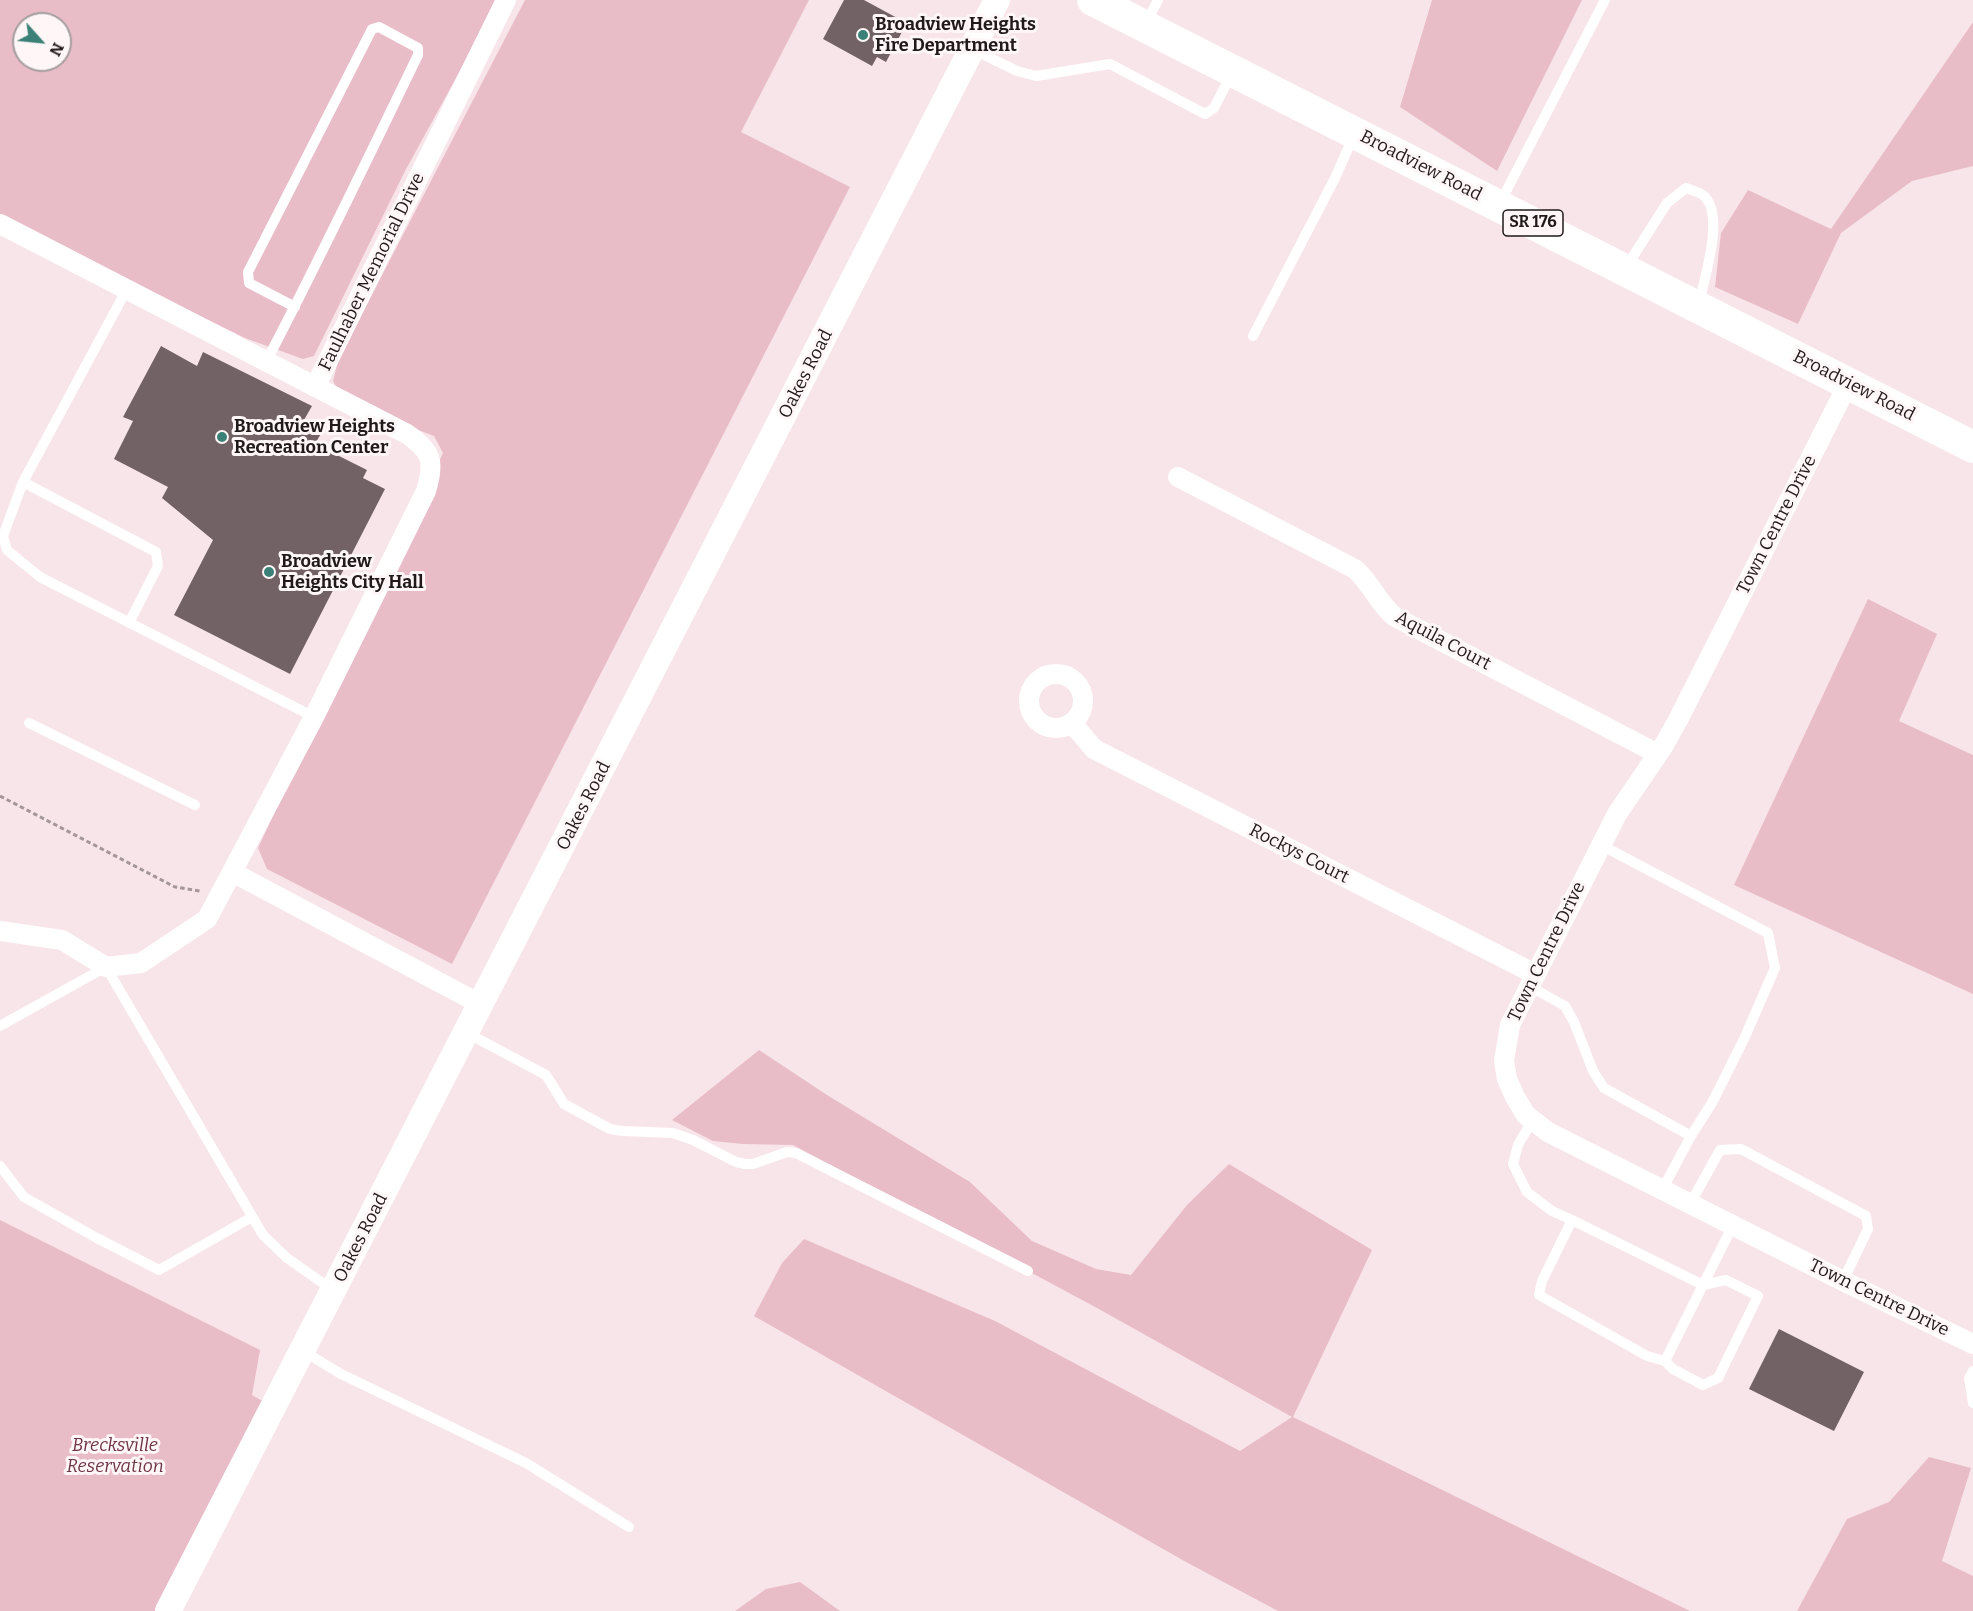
<!DOCTYPE html>
<html>
<head>
<meta charset="utf-8">
<style>
	body { margin:0 }
	#map { position:relative; width:1973px; height:1611px; overflow:hidden; background:#f8e5e9; font-family:Bitter,serif }
	canvas { display:block }
	.north { position:absolute; left:12px; top:12px; width:60px; height:60px; box-sizing:border-box; background:#fef6f7; border:2px solid #a59e9f; border-radius:50%; rotate:117deg; font-size:16px; font-weight:700; line-height:24px; text-align:center; color:#201a1b }
	.north::after { content:''; display:block; margin:auto; width:21px; height:27px; background:#3b8177; clip-path:polygon(50% 0,100% 100%,50% 72%,0 100%) }
</style>
</head>
<body>
<div id="map">
<canvas width="1973" height="1611"></canvas>
<div class="north">N</div>
</div>
<script>
const g = document.querySelector('canvas').getContext('2d');
g.lineJoin = 'round';
function fillPath(path, color) {
  g.fillStyle = color;
  g.fill(path, 'evenodd');
}
function trace(path, color, width, dash) {
  g.strokeStyle = color;
  g.lineWidth = width;
  g.lineCap = dash ? 'butt' : 'round';
  g.setLineDash(dash || []);
  g.stroke(path);
}
function drawText(font, color, halo, rows, align = 'center') {
  g.font = font + ' Bitter,serif';
  g.lineWidth = 6;
  g.setLineDash([]);
  g.textBaseline = 'middle';
  g.strokeStyle = halo;
  g.fillStyle = color;
  for (const [text, x, y, turn = 0] of rows) {
    g.save();
    g.translate(x, y);
    g.rotate((+turn || 0) * Math.PI / 180);
    g.textAlign = isNaN(turn) ? turn : align;
    if (halo) g.strokeText(text, 0, 0);
    g.fillText(text, 0, 0);
    g.restore();
  }
}
const green = new Path2D(`
	M0 0H496L484 27 405 171 314 356 303 359 245 338 0 217ZM24 24H60V60H24Z
	M525 0H809L741 132 850 187 452 964 267 869 258 848 443 453 434 436 408 426 338 390 333 381 339 358Z
	M1432 0H1582L1497 171 1400 107Z
	M1973 22V166L1912 181 1841 233 1798 324 1715 287 1721 233 1748 190 1831 229Z
	M1868 599 1937 634 1899 721 1973 755V994L1734 885Z
	M759 1050 827 1095 970 1182 1032 1241 1096 1269 1131 1275 1187 1205 1229 1164 1372 1250 1293 1417 1690 1611H1278L1186 1562 754 1316 782 1263 804 1239 995 1321 1240 1451 1292 1417 1097 1308 793 1145 743 1144 713 1141 672 1120Z
	M0 1220 260 1350 252 1395 271 1406 165 1611H0Z
	M1929 1457 1971 1468 1942 1561 1973 1576V1611H1797L1847 1519 1889 1502Z
	M800 1582 840 1611H735L766 1589Z`);
const building = new Path2D(`
	M844 0H864L899 19 896 26 903 30 886 62 877 57 872 66 823 39Z
	M161 346 197 366 203 352 312 406 304 420 323 430 315 444 367 470 363 478 385 489 290 674 174 615 213 540 162 498 168 487 114 459 133 421 123 417Z
	M1779 1329 1864 1372 1834 1431 1749 1389Z`);
const path = new Path2D(`
	M0 796 175 887 200 891`);
const service = new Path2D(`
	M1145 25 1158 0
	M972 49 1017 71 1036 76 1110 64 1205 114 1214 108 1232 73
	M1500 203 1605 0
	M1625 269 1667 203 1686 188C1690 190 1699 192 1703 195 1726 214 1704 278 1699 304
	M127 289 23 482 3 536 7 550 40 577 314 717
	M1253 336 1335 178 1354 135
	M266 362C319 261 368 158 418 55V48L379 27 372 29 248 272 249 283 295 307
	M23 482 156 552 158 566 129 623
	M29 723 195 805
	M1601 845 1768 933 1775 968 1744 1039 1713 1101 1691 1136
	M1529 986 1565 1006 1574 1022 1593 1071 1604 1088 1691 1136 1662 1190
	M0 1026 106 967 263 1235 287 1258 334 1291
	M467 1033 546 1075 564 1104 610 1129 623 1131 673 1133 693 1140 736 1162 745 1164H753L787 1152 796 1153 1028 1271
	M1532 1121 1518 1145 1513 1164 1527 1192 1552 1211 1572 1220 1542 1281 1539 1295 1647 1356 1665 1361 1673 1369 1703 1385 1718 1378 1758 1296 1726 1280 1703 1285 1572 1220
	M0 1166 24 1197 95 1237 159 1270 252 1217
	M1690 1204 1720 1150 1741 1149 1866 1216 1868 1229 1843 1281
	M303 1351 341 1374 526 1463 629 1527
	M1665 1361 1733 1225
	M1973 1371 1969 1378 1973 1403`);
const minor = new Path2D(`
	M0 224 407 434C432 451 435 462 426 491L314 717 232 872 482 1005
	M1848 384 1679 718 1664 745 1617 814 1510 1025 1504 1061 1507 1079 1515 1097 1526 1115 1548 1132 1843 1281 1973 1344
	M315 387 506 0
	M1178 477 1355 569C1371 583 1378 603 1395 617L1658 754
	M1029 701a27 27 0 1 1 54 0a27 27 0 1 1-54 0Z
	M1072 723 1094 749 1535 974
	M0 931 62 940 106 967 141 963 207 919 232 872`);
const tertiary = new Path2D(`
	M168 1611 997 0`);
const primary = new Path2D(`
	M1093 0 1973 447`);
const markers = [
	[863,35,6,"#3b8177"],
	[222,437,6,"#3b8177"],
	[269,572,6,"#3b8177"]
];
const shields = [
	[1533,223,60]
];
const shieldNames = [
	["SR 176",1533,223]
];
const poiNames = [
	["Broadview Heights",875,25],
	["Fire Department",875,46],
	["Broadview Heights",234,427],
	["Recreation Center",234,448],
	["Broadview",281,562],
	["Heights City Hall",281,583]
];
const streetNames = [
	["Broadview Road",1421,166,27],
	["Faulhaber Memorial Drive",372,272,-64],
	["Oakes Road",806,374,-63],
	["Broadview Road",1854,386,27],
	["Town Centre Drive",1777,525,-63],
	["Aquila Court",1443,641,28],
	["Oakes Road",584,806,-63],
	["Rockys Court",1299,854,27],
	["Town Centre Drive",1547,952,-64],
	["Oakes Road",361,1238,-63],
	["Town Centre Drive",1879,1298,26]
];
const parkNames = [
	["Brecksville",115,1446],
	["Reservation",115,1467]
];
fillPath(green, '#e9bdc7');
fillPath(building, '#726265');
trace(path, '#a59799', 3, [4.5, 3]);
trace(service, '#fff', 10);
trace(minor, '#fff', 20);
trace(tertiary, '#fff', 26);
trace(primary, '#fff', 32);
for (const [x, y, r, color] of markers) {
  const dot = new Path2D();
  dot.arc(x, y, r, 0, 2 * Math.PI);
  g.fillStyle = color;
  g.fill(dot);
  trace(dot, '#fef6f7', 2);
}
for (const [x, y, w] of shields) {
  const box = new Path2D();
  box.roundRect(x - w / 2, y - 13, w, 26, 4.5);
  g.fillStyle = '#fef6f7';
  g.fill(box);
  trace(box, '#201a1b', 1.5);
}
drawText('bold 16px', '#201a1b', null, shieldNames);
drawText('bold 18px', '#201a1b', '#fef6f7', poiNames, 'left');
drawText('18px', '#201a1b', '#fef6f7', streetNames);
drawText('italic 18px', '#6f3445', '#fef6f7', parkNames);
</script>
</body>
</html>
